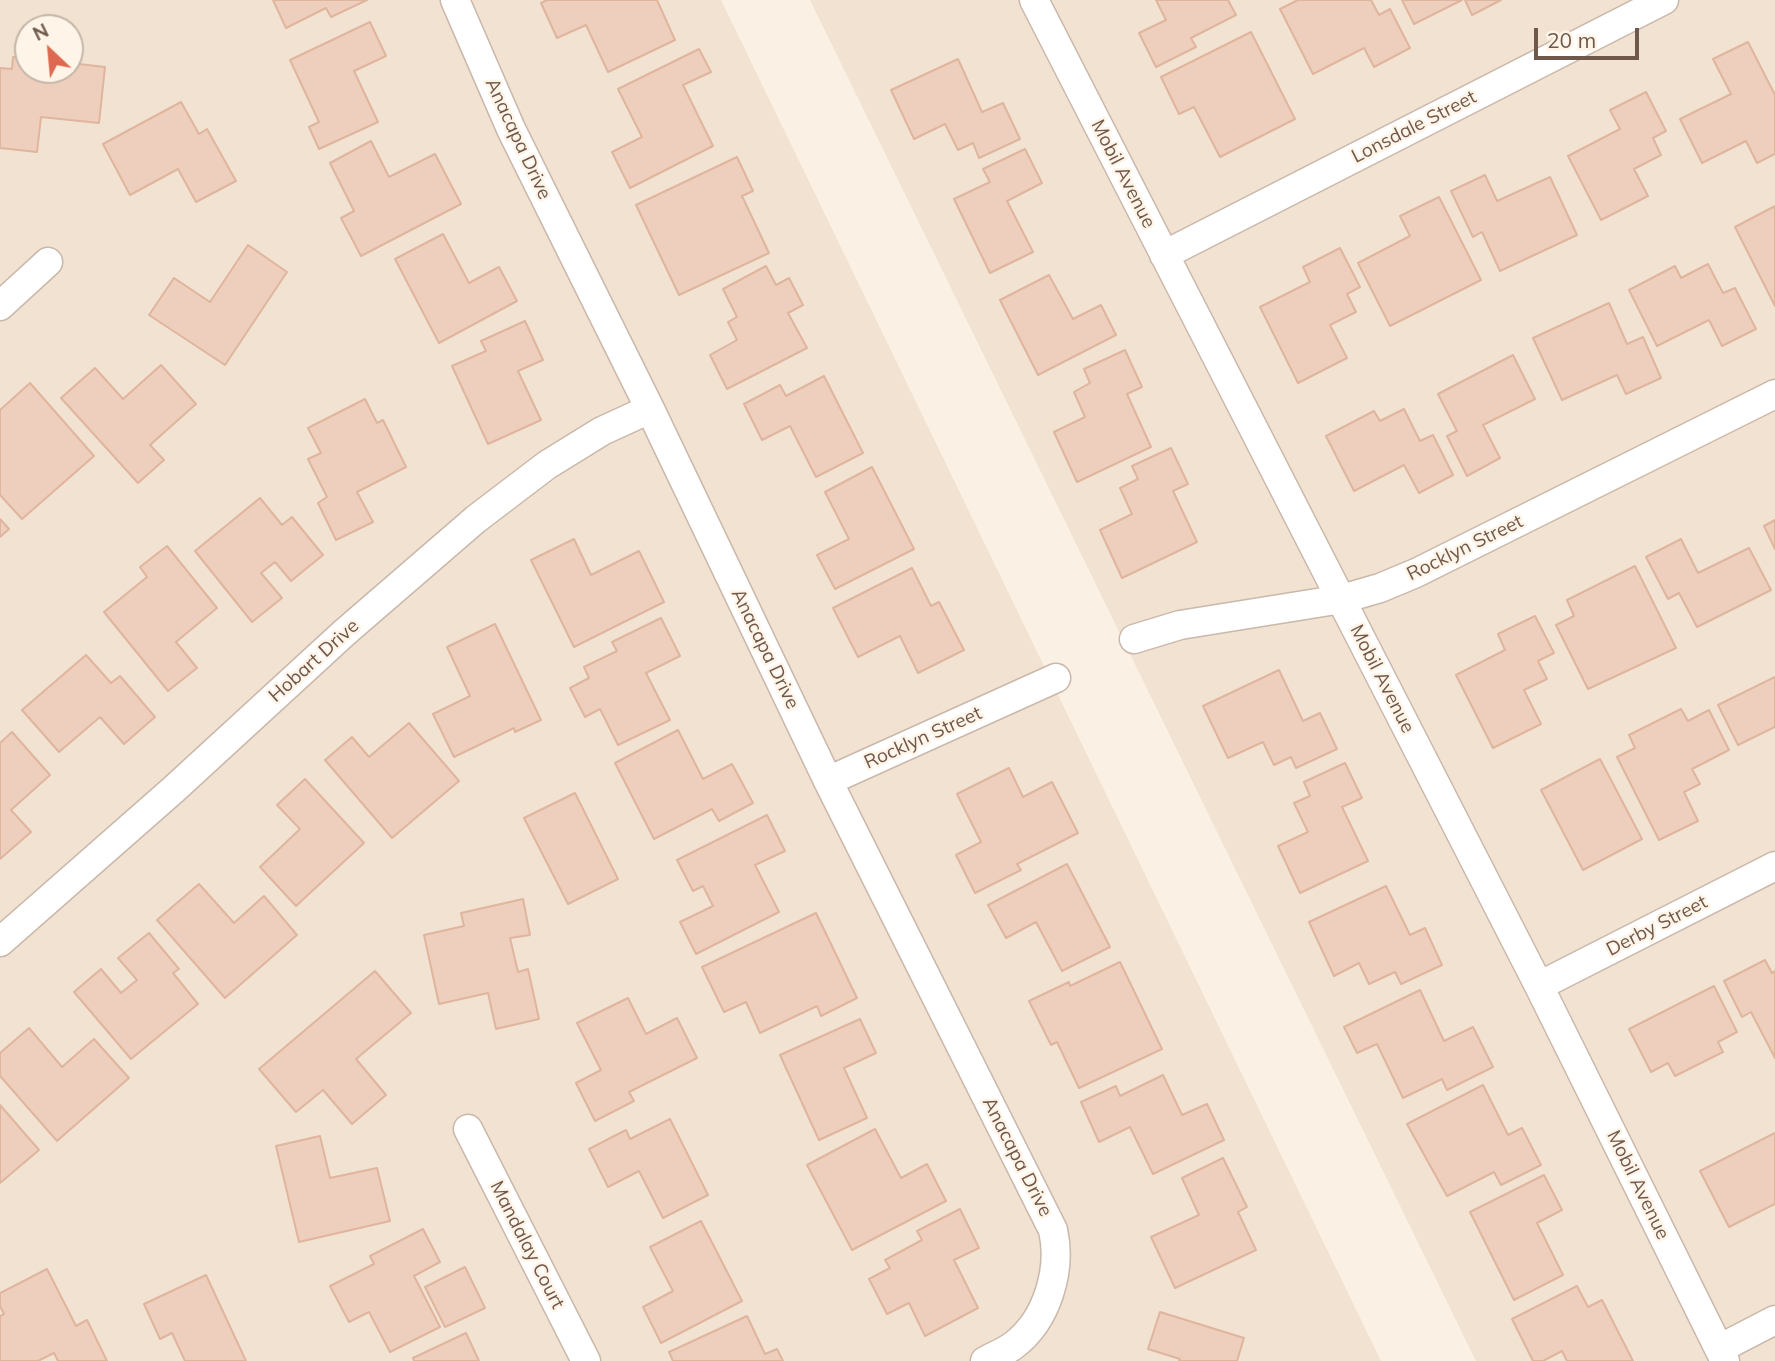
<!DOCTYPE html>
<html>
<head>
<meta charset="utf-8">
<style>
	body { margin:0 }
	#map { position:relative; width:1775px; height:1361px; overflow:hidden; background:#faf0e3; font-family:Mulish,sans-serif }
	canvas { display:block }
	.north { position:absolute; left:14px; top:14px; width:70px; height:70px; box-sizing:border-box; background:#fef5e8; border:2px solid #c5b6a9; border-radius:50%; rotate:334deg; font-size:19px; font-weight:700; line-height:28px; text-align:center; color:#70574b }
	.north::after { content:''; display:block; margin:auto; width:24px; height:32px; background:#dd6a50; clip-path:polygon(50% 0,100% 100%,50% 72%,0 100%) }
	.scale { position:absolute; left:1534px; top:28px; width:105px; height:32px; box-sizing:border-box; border:4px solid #70574b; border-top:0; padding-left:9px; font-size:21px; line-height:24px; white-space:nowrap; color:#70574b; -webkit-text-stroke:5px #fef5e8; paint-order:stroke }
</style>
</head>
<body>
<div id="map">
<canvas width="1775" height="1361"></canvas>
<div class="north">N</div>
<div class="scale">20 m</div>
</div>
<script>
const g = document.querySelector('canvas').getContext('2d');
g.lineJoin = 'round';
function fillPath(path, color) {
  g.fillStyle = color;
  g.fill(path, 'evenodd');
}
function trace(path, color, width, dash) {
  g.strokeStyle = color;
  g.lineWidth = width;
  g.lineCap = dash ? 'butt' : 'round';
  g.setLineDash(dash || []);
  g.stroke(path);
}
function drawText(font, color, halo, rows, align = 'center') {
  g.font = font + ' Mulish,sans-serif';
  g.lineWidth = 5;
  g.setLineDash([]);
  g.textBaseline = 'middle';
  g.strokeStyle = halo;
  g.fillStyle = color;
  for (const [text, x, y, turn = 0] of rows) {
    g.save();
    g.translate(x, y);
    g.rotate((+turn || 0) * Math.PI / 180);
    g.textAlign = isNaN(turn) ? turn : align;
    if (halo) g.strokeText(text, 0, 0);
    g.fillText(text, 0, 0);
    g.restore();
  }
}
const residential = new Path2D(`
	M0 0H721L1381 1361H0ZM28 28H70V70H28Z
	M810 0H1775V1361H1476Z`);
const building = new Path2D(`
	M273 0H367L331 17 326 8 286 28Z
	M547 0H657L675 40 608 72 586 25 557 38 541 3Z
	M1156 0H1228L1236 15 1191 38 1196 47 1156 67 1139 33 1166 20Z
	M1298 0H1371L1379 15 1390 9 1410 48 1374 67 1364 48 1313 74 1280 9Z
	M1402 0H1462L1414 24Z
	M1465 0H1501L1472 15Z
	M370 22 386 56 354 71 378 122 319 149 309 127 319 122 290 60Z
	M1251 32 1295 119 1220 157 1194 107 1179 114 1161 77Z
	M1748 42 1775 95V154L1757 163 1746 141 1702 163 1680 119 1731 94 1713 59Z
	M699 49 711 72 683 85 713 146 630 188 612 152 642 137 618 89Z
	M13 57 28 59V70H70V63L105 67 99 123 41 117 37 152 0 148V68L12 69Z
	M958 59 982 112 1003 103 1020 139 979 158 973 143 958 150 945 124 914 139 891 90Z
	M1646 92 1666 131 1653 138 1661 155 1634 169 1648 196 1601 220 1568 156 1620 129 1610 110Z
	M181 102 199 134 207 129 236 181 196 202 178 169 130 195 103 144Z
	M371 141 389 177 435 154 461 204 361 256 341 218 354 211 330 163Z
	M1025 149 1042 183 1007 201 1033 252 990 273 954 199 990 182 983 169Z
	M737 157 753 191 742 196 769 253 679 295 636 205Z
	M1485 175 1497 201 1550 177 1577 235 1500 271 1482 232 1473 237 1451 191Z
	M1439 197 1481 280 1390 326 1358 263 1410 236 1400 216Z
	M1775 206V306L1735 227Z
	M443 234 469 283 499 267 517 301 439 343 395 259Z
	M248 245 287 272 225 365 149 315 174 278 210 302Z
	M1340 248 1360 287 1347 294 1356 312 1330 325 1347 358 1298 383 1260 307 1310 282 1303 267Z
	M1708 264 1723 293 1735 288 1756 329 1722 346 1709 320 1657 346 1629 290 1675 266 1681 278Z
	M766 266 776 285 789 278 803 305 788 313 807 348 727 389 710 355 737 340 728 322 737 317 723 289Z
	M1049 275 1073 319 1101 305 1116 335 1038 375 1000 300Z
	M1609 303 1627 344 1643 337 1661 378 1626 394 1617 375 1562 400 1533 338Z
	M525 321 543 360 518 371 541 420 488 444 452 366 486 351 481 341Z
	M1125 350 1142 387 1127 394 1151 447 1077 482 1054 432 1085 417 1074 392 1090 383 1084 369Z
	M1513 355 1535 399 1483 425 1500 458 1467 476 1447 436 1457 431 1438 394Z
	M161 365 196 404 150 445 164 460 138 483 61 398 95 368 123 399Z
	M824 376 863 453 816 477 790 426 762 440 744 404 780 385 786 396Z
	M30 383 94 456 22 519 0 495V410Z
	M365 399 377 423 383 420 406 467 357 492 373 522 336 540 318 503 327 497 308 459 321 453 308 428Z
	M1404 409 1420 441 1433 435 1453 475 1419 493 1404 465 1354 491 1326 436 1374 411 1380 421Z
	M1171 448 1188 484 1173 491 1197 542 1122 578 1100 530 1132 514 1120 488 1138 479 1132 466Z
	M872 467 914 549 835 589 817 555 849 539 825 492Z
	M260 498 282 525 292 517 323 555 291 581 275 562 261 573 282 598 252 622 195 551Z
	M0 519 9 529 0 537Z
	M1775 520V549L1764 526Z
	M574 539 591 575 639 551 664 602 574 647 531 560Z
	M1681 539 1698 573 1749 548 1771 590 1697 627 1679 593 1668 599 1646 557Z
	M167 546 217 608 176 642 197 668 168 691 104 612 147 577 140 567Z
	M1635 566 1676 648 1588 689 1556 625 1574 616 1567 600Z
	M912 568 931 606 939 602 964 650 918 673 900 636 858 657 833 608Z
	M1535 616 1554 653 1538 661 1547 679 1524 690 1541 724 1493 748 1456 675 1505 650 1498 634Z
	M661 618 680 656 646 673 670 720 618 745 600 709 585 717 570 688 589 678 584 667 617 651 612 642Z
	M495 624 541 720 515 732 514 728 454 757 433 714 470 696 447 647Z
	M86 655 111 683 120 676 155 717 124 744 100 717 59 752 22 710Z
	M1279 670 1303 721 1320 713 1337 749 1296 768 1291 757 1274 765 1263 742 1228 758 1203 706Z
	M1775 677V727L1738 745 1718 705Z
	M1681 709 1688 721 1709 710 1729 750 1692 769 1700 784 1684 792 1698 821 1659 840 1617 757 1635 748 1629 735Z
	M409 723 459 781 392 838 325 760 352 737 369 757Z
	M678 730 703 779 732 764 753 803 719 821 712 809 654 839 615 763Z
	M12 732 50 775 11 810 31 832 0 859V743Z
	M1600 759 1642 839 1583 870 1541 790Z
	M1345 763 1362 798 1342 807 1368 861 1300 893 1278 846 1308 832 1294 803 1310 796 1304 782Z
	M1009 768 1023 797 1052 782 1078 833 1017 864 1021 870 975 893 956 855 981 842 957 794Z
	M305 779 364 843 296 906 260 867 300 829 277 805Z
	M575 793 618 879 568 904 524 818Z
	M767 815 785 851 755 865 779 912 696 954 680 922 713 906 703 886 693 891 677 860Z
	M1067 864 1110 947 1062 971 1036 922 1006 938 988 905Z
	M199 884 234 923 264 896 297 935 225 998 157 920Z
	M1386 886 1410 935 1425 928 1442 965 1401 984 1395 972 1369 984 1359 963 1334 976 1309 922Z
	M523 899 530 935 510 938 518 972 528 969 539 1019 496 1029 488 993 439 1004 424 935 464 926 461 913Z
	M816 913 857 998 821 1016 817 1006 760 1033 746 1002 724 1012 702 967Z
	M149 933 179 969 173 973 198 1004 131 1059 74 992 101 969 121 993 137 980 118 958Z
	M1765 960 1772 973 1775 971V1058L1751 1012 1742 1017 1724 981Z
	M1120 962 1162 1049 1079 1088 1057 1042 1051 1045 1029 1001 1069 982 1070 986Z
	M375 971 411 1013 356 1059 386 1095 352 1124 323 1090 296 1112 259 1069Z
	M1714 986 1737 1032 1718 1042 1723 1052 1675 1076 1668 1063 1651 1072 1629 1029Z
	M1420 990 1444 1041 1473 1027 1493 1067 1447 1090 1442 1079 1403 1098 1377 1044 1357 1053 1344 1027Z
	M628 998 646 1034 677 1018 697 1058 629 1092 634 1101 595 1121 576 1083 601 1070 577 1023Z
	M860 1019 876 1053 844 1068 867 1118 819 1140 780 1055Z
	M29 1028 62 1067 94 1039 129 1078 57 1141 0 1076V1053Z
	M1163 1075 1182 1115 1207 1104 1224 1140 1153 1174 1130 1127 1099 1142 1081 1102 1116 1086 1120 1096Z
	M1483 1085 1508 1135 1522 1128 1541 1165 1501 1185 1494 1172 1447 1196 1407 1124Z
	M0 1105 39 1150 0 1183Z
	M670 1119 708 1195 663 1218 639 1171 608 1187 589 1149 626 1130 630 1139Z
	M875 1129 901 1178 927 1164 946 1201 852 1250 807 1165Z
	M1775 1133V1204L1729 1227 1700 1171Z
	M320 1136 330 1178 377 1168 390 1221 299 1242 276 1146Z
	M1223 1158 1247 1207 1238 1212 1256 1250 1175 1288 1151 1237 1199 1215 1182 1178Z
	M1544 1175 1562 1210 1537 1223 1563 1275 1514 1300 1470 1212Z
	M960 1209 979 1248 954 1260 978 1308 925 1336 909 1303 887 1314 869 1279 890 1268 885 1260 922 1240 917 1231Z
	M701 1221 742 1301 661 1343 643 1307 673 1291 650 1247Z
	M423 1229 440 1262 414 1276 440 1327 390 1352 369 1312 349 1322 330 1286 374 1264 370 1256Z
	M465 1267 485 1308 445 1327 425 1287Z
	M47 1269 76 1326 87 1320 107 1361H58L54 1353 38 1361H0V1316L4 1314 0 1306V1293Z
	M206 1275 246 1361H185L172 1333 160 1339 144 1304Z
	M1577 1286 1588 1307 1602 1300 1633 1361H1567L1562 1351 1543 1361H1533L1512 1319Z
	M1160 1312 1244 1338 1237 1361H1179L1180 1359 1148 1349Z
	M747 1316 765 1354 777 1349 783 1361H673L669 1352Z
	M466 1333 479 1361H414L413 1358Z`);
const street = new Path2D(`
	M455 0 511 129 650 409 828 781 1053 1230C1062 1270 1047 1320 1014 1345 1005 1352 994 1356 985 1361
	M1034 0 1539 986 1725 1361
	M1164 255 1664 0
	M0 306 48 262
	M1134 639 1180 625 1342 599 1380 588 1416 573 1775 394
	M828 781 1056 678
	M0 942 173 790 344 633 476 519 547 465 602 431 650 409
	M1539 986 1775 866
	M468 1129 586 1361
	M1719 1349 1775 1320`);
const streetNames = [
	["Lonsdale Street",1414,127,-27],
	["Anacapa Drive",518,139,65],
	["Mobil Avenue",1123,174,63],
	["Rocklyn Street",1465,548,-26],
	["Anacapa Drive",765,649,64],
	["Hobart Drive",314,661,-42],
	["Mobil Avenue",1382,679,63],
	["Rocklyn Street",923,738,-24],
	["Derby Street",1657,926,-27],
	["Anacapa Drive",1017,1157,63],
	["Mobil Avenue",1638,1185,64],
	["Mandalay Court",527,1245,63]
];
fillPath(residential, '#f1e2d2');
fillPath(building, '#eecebc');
trace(building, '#dfb59e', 2);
trace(street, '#cab8aa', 31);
trace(street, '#fff', 28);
drawText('19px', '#70574b', '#fef5e8', streetNames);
</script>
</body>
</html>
